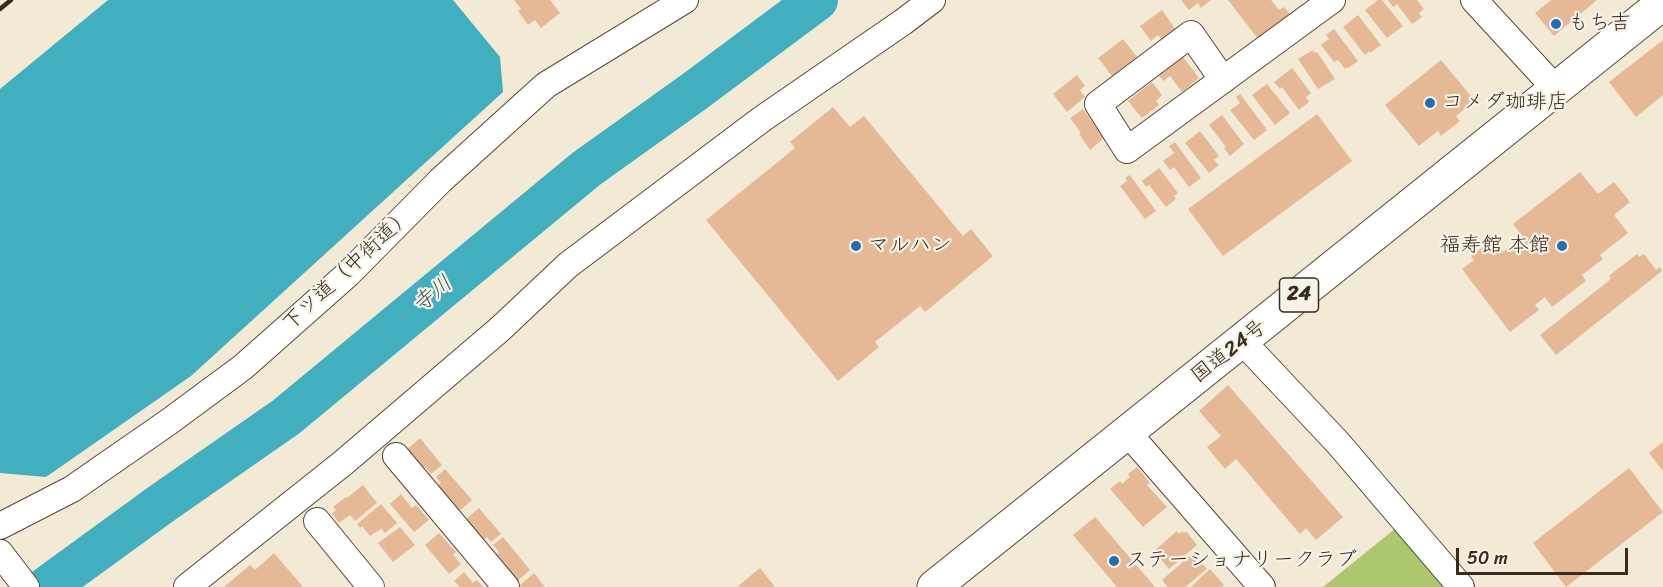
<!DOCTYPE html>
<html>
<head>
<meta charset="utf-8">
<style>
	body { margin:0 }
	#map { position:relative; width:1663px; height:587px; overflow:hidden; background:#f2ead5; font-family:Sriracha,sans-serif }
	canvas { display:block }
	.scale { position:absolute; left:1456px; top:548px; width:172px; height:27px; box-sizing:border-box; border:3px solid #3b2a1e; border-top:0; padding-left:8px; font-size:18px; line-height:21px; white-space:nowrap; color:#3b2a1e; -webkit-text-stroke:4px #f7f3e8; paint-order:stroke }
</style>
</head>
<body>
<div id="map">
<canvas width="1663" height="587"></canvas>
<div class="scale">50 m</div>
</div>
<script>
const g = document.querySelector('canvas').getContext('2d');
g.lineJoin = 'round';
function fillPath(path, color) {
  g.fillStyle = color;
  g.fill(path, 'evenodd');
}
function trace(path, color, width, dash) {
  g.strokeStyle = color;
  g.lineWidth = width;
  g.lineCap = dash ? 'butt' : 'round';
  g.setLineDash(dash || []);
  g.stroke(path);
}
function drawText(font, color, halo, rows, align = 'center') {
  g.font = font + ' Sriracha,"Klee One",sans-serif';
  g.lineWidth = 4.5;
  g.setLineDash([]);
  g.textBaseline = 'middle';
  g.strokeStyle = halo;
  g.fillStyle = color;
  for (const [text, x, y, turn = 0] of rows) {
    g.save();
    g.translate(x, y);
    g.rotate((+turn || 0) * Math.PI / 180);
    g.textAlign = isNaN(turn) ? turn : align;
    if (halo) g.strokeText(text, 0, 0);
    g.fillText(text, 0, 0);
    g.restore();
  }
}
const green = new Path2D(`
	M1396 528 1445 587H1323Z`);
const water = new Path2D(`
	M108 0H453L500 57 503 92 191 376 46 477 0 473V89Z`);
const river = new Path2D(`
	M47 587 161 504 286 417 586 169 695 91 817 0`);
const building = new Path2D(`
	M514 0H550L560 13 541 28 535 20 528 25 518 11 521 9Z
	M1181 0H1211L1201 8 1198 3 1189 10Z
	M1228 0H1271L1279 10 1284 7 1291 16 1259 40Z
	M1378 0H1382L1403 26 1387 38 1365 10Z
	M1388 0H1417L1424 9 1419 13 1422 17 1412 24 1397 4 1393 7Z
	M1551 0H1597L1554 36 1535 13Z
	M1162 10 1176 30 1162 40 1158 35 1151 41 1140 26Z
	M1358 15 1381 45 1370 53 1369 51 1365 55 1343 27Z
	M1334 29 1358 61 1348 68 1347 67 1345 69 1338 60 1334 62 1321 45 1329 39 1326 35Z
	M1123 39 1137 57 1112 76 1098 58Z
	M1663 40V95L1636 117 1609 82Z
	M1313 50 1315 53 1317 52 1335 79 1318 89 1298 59Z
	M1183 57 1199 78 1182 92 1170 76 1164 81 1159 76Z
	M1441 60 1475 101 1456 116 1460 121 1441 136 1438 131 1419 146 1385 105Z
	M1292 68 1311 93 1306 97 1309 102 1299 110 1282 87 1280 89 1274 82Z
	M1077 75 1085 86 1080 90 1085 97 1067 112 1053 94Z
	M1152 82 1162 95 1156 101 1159 105 1142 118 1128 101Z
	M1267 84 1290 113 1275 125 1252 95Z
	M1240 94 1267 130 1254 140 1230 110 1240 103 1236 97Z
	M833 107 850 127 864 116 963 236 971 229 993 256 925 312 920 306 875 342 879 347 838 381 706 220 795 148 790 142Z
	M1083 109 1104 138 1090 150 1079 134 1081 133 1070 118Z
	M1317 114 1352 161 1223 256 1188 209Z
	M1222 115 1244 144 1230 156 1224 148 1226 147 1209 125Z
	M1200 131 1219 156 1214 160 1219 165 1209 173 1185 143Z
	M1175 142 1201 178 1189 187 1174 167 1170 170 1163 161 1174 153 1169 146Z
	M1159 168 1178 193 1174 196 1176 199 1166 207 1149 185 1146 187 1142 181Z
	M1580 172 1598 194 1614 182 1630 202 1614 215 1628 233 1600 255 1603 259 1582 275 1586 281 1552 307 1545 297 1535 305 1539 310 1510 332 1462 269 1474 260 1471 256 1493 239 1503 252 1523 237 1513 224Z
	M1130 175 1156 211 1145 219 1120 186 1127 181 1125 178Z
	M1637 254 1639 257 1644 254 1656 270 1660 267 1662 271 1556 355 1540 335 1611 279 1609 276Z
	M1228 385 1343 517 1316 540 1306 528 1300 534 1236 459 1225 469 1207 447 1221 436 1199 411Z
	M420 438 442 465 431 474 425 467 420 471 404 452Z
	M1663 442V471L1649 453Z
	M1137 467 1150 483 1147 485 1167 507 1143 527 1110 489 1120 481 1122 484 1130 477 1128 474Z
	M1629 468 1663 512 1566 587 1533 543Z
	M445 469 472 500 456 514 434 488 441 483 436 477Z
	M363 485 377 503 355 521 350 515 339 523 332 513 336 510 333 507 346 497 347 498Z
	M401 494 412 508 416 505 429 520 414 532 390 504Z
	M381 504 397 523 385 533 381 529 370 536 362 526 360 528 357 524Z
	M479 508 501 534 491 542 487 537 480 542 463 522Z
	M1095 517 1155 587H1117L1073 535Z
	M400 527 415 545 393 562 378 543Z
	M1177 531 1179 534 1182 531 1184 533 1186 531 1197 545 1169 569 1154 551Z
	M439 533 456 552 453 555 461 564 449 574 425 545Z
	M503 537 530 570 514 584 492 558 499 552 493 545Z
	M274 553 303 587H224L250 565 255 570Z
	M1193 553 1207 569 1185 587H1168L1162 580Z
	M760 568 775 587H737Z
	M1210 569 1224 585 1222 587H1191Z
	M464 572 473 583 477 580 483 587H460L454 581Z
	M534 573 545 587H518Z`);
const minor = new Path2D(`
	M1474 0 1555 88
	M1223 80 1191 34 1098 104 1127 150 1332 0
	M1242 341 1338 443 1461 587
	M1127 432 1262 587
	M396 456 506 587
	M317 521 371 587
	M0 526 72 489 170 421 243 367 348 274 441 180 546 85 685 0
	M0 553 26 587
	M187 587 343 463 500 329 568 265 762 119 903 22 932 0`);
const highway = new Path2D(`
	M934 587 1663 3`);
const rail = new Path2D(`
	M0 9 11 0`);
const markers = [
	[1556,24,6,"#1f6fb2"],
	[1430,103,6,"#1f6fb2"],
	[856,246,6,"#1f6fb2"],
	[1562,246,6,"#1f6fb2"],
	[1114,561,6,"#1f6fb2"]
];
const shields = [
	[1299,295,39]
];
const shieldNames = [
	["24",1299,295]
];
const poiNames = [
	["もち吉",1568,24],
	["コメダ珈琲店",1442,103],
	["マルハン",868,246],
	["福寿館 本館",1550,246,"right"],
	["ステーショナリークラブ",1126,561]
];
const streetNames = [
	["下ツ道（中街道）",348,270,-43],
	["国道24号",1229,352,-38]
];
const waterNames = [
	["寺川",433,295,-40]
];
fillPath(green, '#acc76d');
fillPath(water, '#41afbe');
trace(river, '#41afbe', 42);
fillPath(building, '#e5b996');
trace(minor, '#564739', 28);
trace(highway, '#564739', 35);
trace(minor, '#fff', 26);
trace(highway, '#fff', 33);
trace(rail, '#3b2a1e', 4.5);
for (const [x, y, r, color] of markers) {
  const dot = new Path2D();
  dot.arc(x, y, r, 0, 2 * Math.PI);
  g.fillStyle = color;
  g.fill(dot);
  trace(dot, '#f7f3e8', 2);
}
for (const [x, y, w] of shields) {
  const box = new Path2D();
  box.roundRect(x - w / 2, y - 17, w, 34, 4.5);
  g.fillStyle = '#f7f3e8';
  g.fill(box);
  trace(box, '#3b2a1e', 1.5);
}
drawText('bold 20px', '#3b2a1e', null, shieldNames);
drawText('21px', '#3b2a1e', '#f7f3e8', poiNames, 'left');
drawText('21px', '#3b2a1e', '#f7f3e8', streetNames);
drawText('italic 22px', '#3d5956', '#f7f3e8', waterNames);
</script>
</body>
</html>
